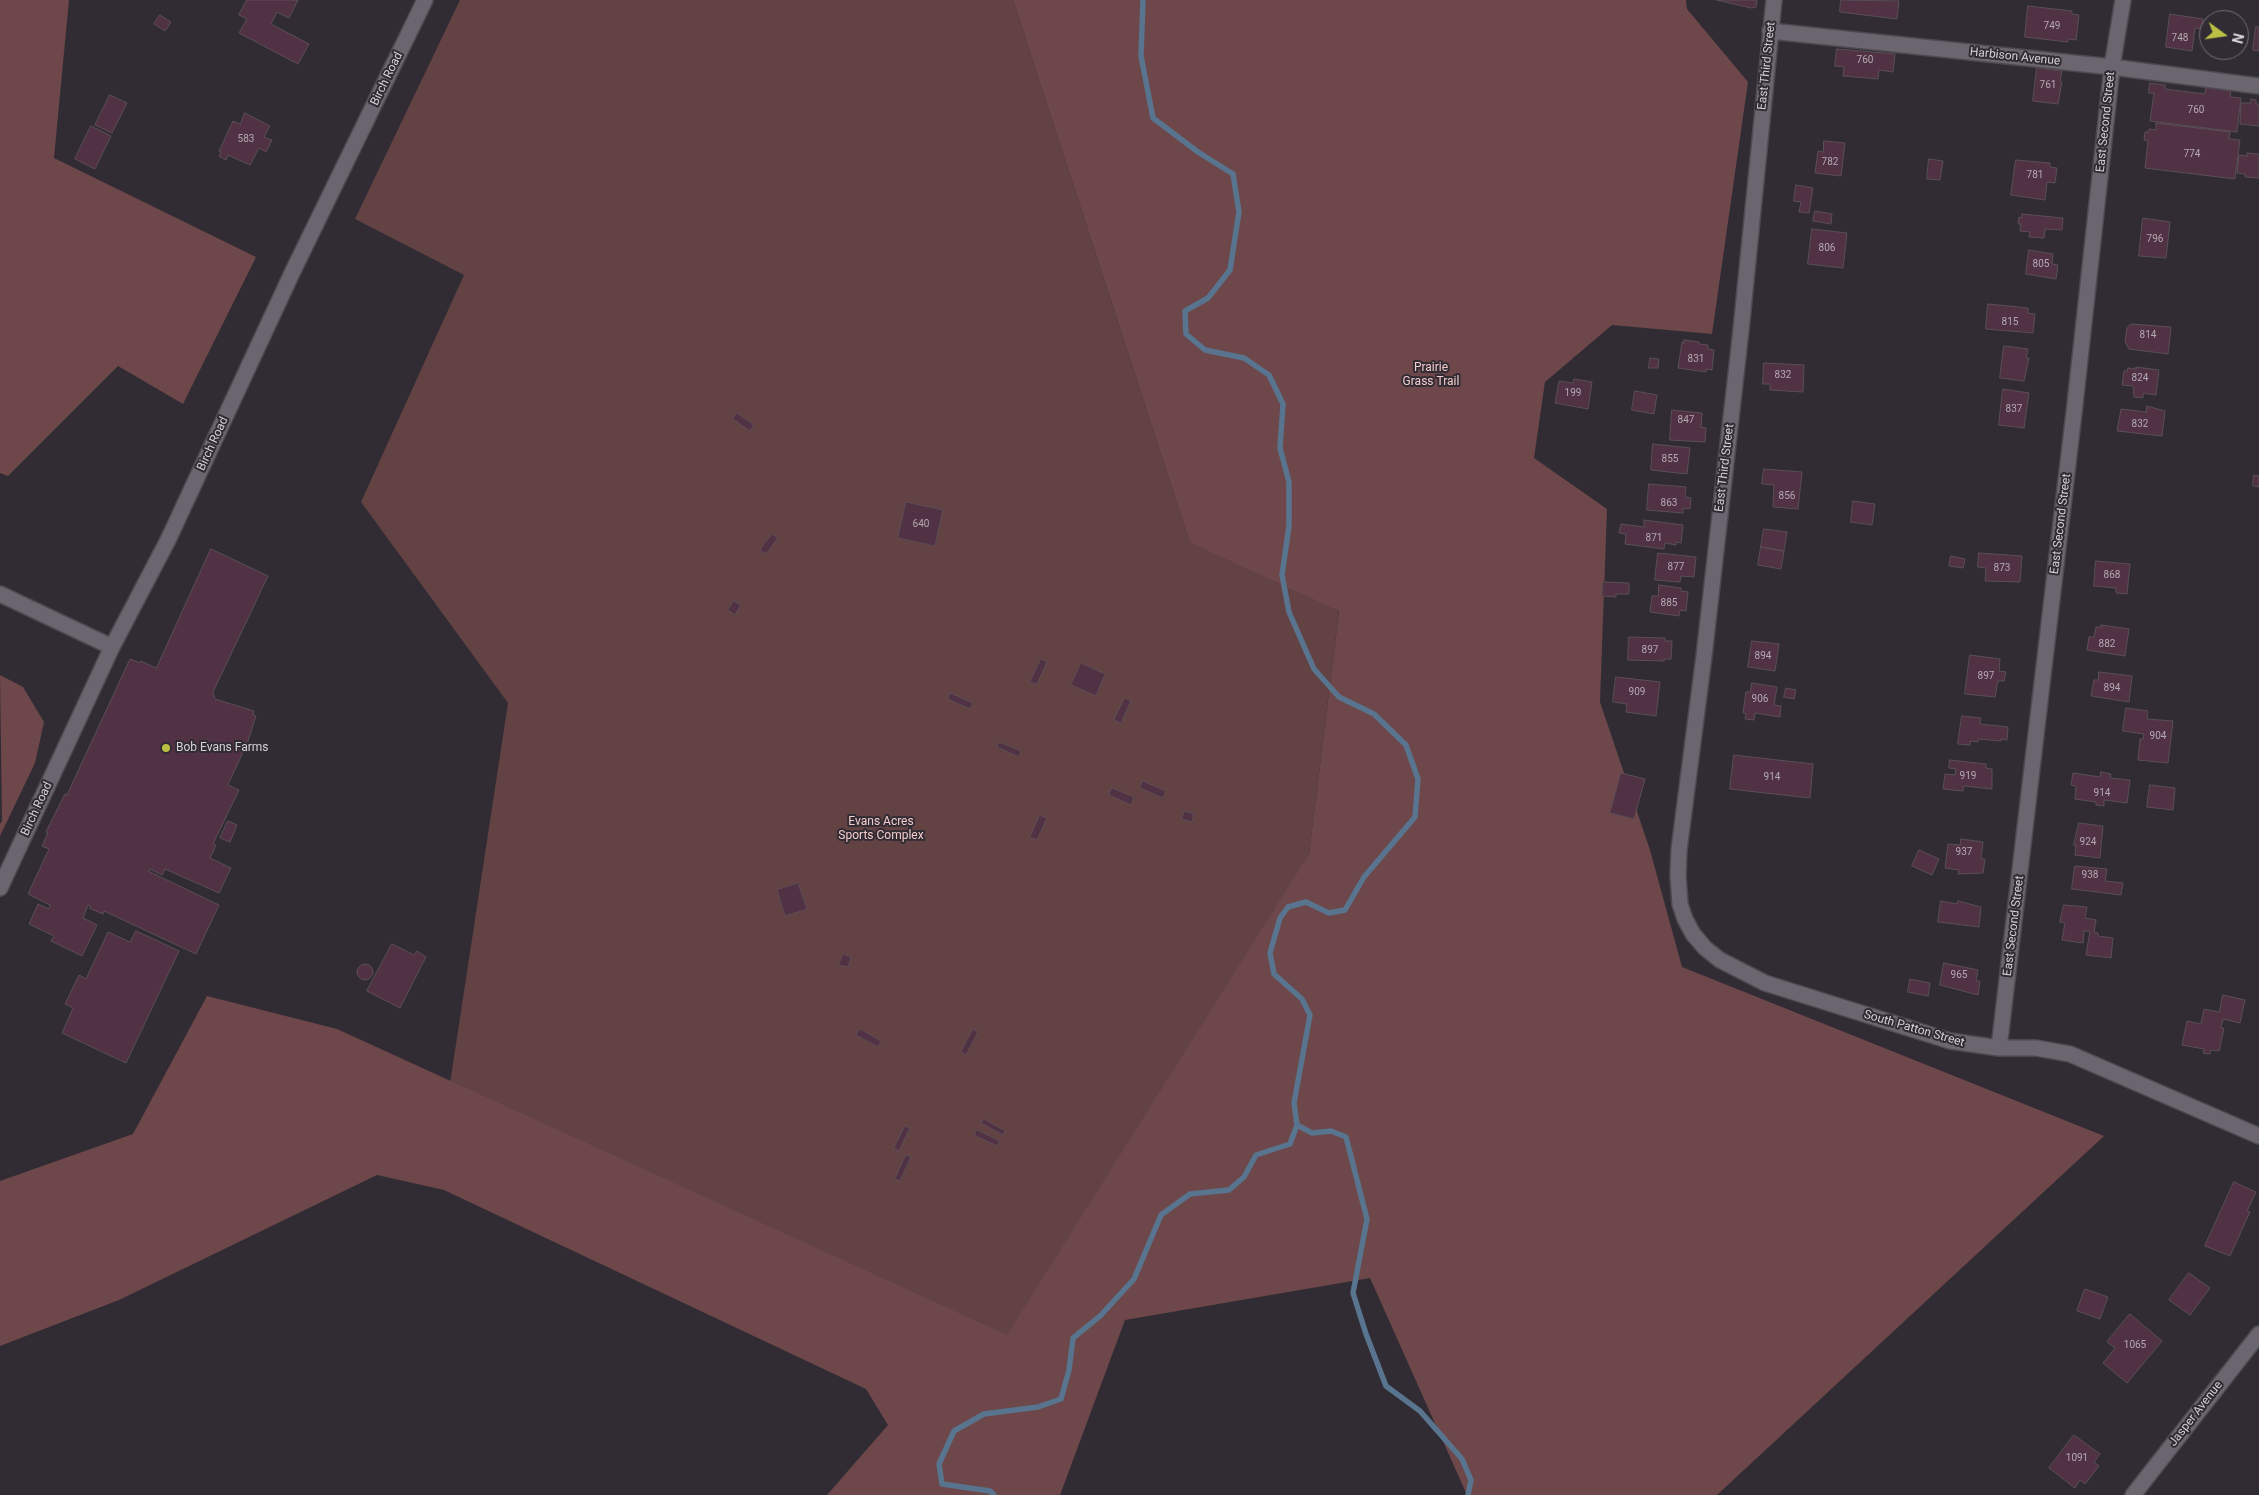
<!DOCTYPE html>
<html>
<head>
<meta charset="utf-8">
<style>
	body { margin:0 }
	#map { position:relative; width:2259px; height:1495px; overflow:hidden; background:#312c34; font-family:Roboto,sans-serif }
	canvas { display:block }
	.north { position:absolute; left:2199px; top:10px; width:50px; height:50px; box-sizing:border-box; background:#312c34; border:1px solid #726e75; border-radius:50%; rotate:104deg; font-size:14px; font-weight:700; line-height:20px; text-align:center; color:#d4d1d7 }
	.north::after { content:''; display:block; margin:auto; width:18px; height:22px; background:#bbc045; clip-path:polygon(50% 0,100% 100%,50% 72%,0 100%) }
</style>
</head>
<body>
<div id="map">
<canvas width="2259" height="1495"></canvas>
<div class="north">N</div>
</div>
<script>
const g = document.querySelector('canvas').getContext('2d');
g.lineJoin = 'round';
function fillPath(path, color) {
  g.fillStyle = color;
  g.fill(path, 'evenodd');
}
function trace(path, color, width, dash) {
  g.strokeStyle = color;
  g.lineWidth = width;
  g.lineCap = dash ? 'butt' : 'round';
  g.setLineDash(dash || []);
  g.stroke(path);
}
function drawText(font, color, halo, rows, align = 'center') {
  g.font = font + ' Roboto,sans-serif';
  g.lineWidth = 4;
  g.setLineDash([]);
  g.textBaseline = 'middle';
  g.strokeStyle = halo;
  g.fillStyle = color;
  for (const [text, x, y, turn = 0] of rows) {
    g.save();
    g.translate(x, y);
    g.rotate((+turn || 0) * Math.PI / 180);
    g.textAlign = isNaN(turn) ? turn : align;
    if (halo) g.strokeText(text, 0, 0);
    g.fillText(text, 0, 0);
    g.restore();
  }
}
const green = new Path2D(`
	M460 0H1013L1190 543 1339 610 1309 854 1010 1396 449 1090 508 703 361 502 464 275 355 219Z`);
const forest = new Path2D(`
	M0 0H69L54 158 256 257 183 404 118 366 8 476 0 473Z
	M1013 0H1686L1687 9 1748 82 1712 334 1612 325 1545 382 1534 458 1607 509 1600 702 1650 850 1682 967 2104 1136 1717 1495H1467L1370 1278 1125 1320 1060 1495H827L888 1425 866 1389 444 1190 377 1175 119 1300 0 1346V1181L133 1134 207 996 337 1029 1007 1335 1309 854 1339 611 1190 543Z
	M0 675 23 687 44 722 35 763 0 836V824L2 821Z`);
const stream = new Path2D(`
	M1297 1125 1312 1133 1331 1131 1346 1137 1367 1219 1353 1293 1366 1334 1386 1386 1420 1411 1462 1459 1471 1480 1468 1495
	M994 1495 990 1491 942 1484 939 1464 954 1431 984 1414 1038 1407 1061 1399 1069 1370 1073 1338 1101 1315 1134 1279 1161 1215 1190 1194 1229 1190 1244 1177 1256 1155 1290 1144 1297 1125 1294 1103 1310 1015 1302 999 1274 974 1270 953 1280 918 1288 907 1306 902 1329 913 1345 910 1364 877 1415 817 1418 779 1406 745 1374 714 1339 697 1314 669 1289 612 1282 575 1289 526V482L1280 448 1283 404 1269 375 1244 358 1205 350 1186 334 1185 311 1208 298 1230 270 1239 212 1233 174 1198 152 1153 118 1141 56 1143 0`);
const building = new Path2D(`
	M247 0H298L289 18 277 12 271 24 309 44 298 64 239 33 247 19 239 15Z
	M1717 0H1757L1756 7 1752 8Z
	M1841 0 1899 1 1897 19 1840 12Z
	M2028 6 2072 11V14L2079 15 2076 40 2068 39V42L2025 37Z
	M2170 14 2203 19 2202 29 2195 28 2192 51 2166 47Z
	M160 15 171 22 165 31 154 24Z
	M2256 27H2259V51L2253 50Z
	M1837 49 1895 54 1893 72 1879 70 1878 79 1843 76 1844 67 1835 66Z
	M2037 68 2062 71 2060 81 2062 82 2058 104 2033 101Z
	M2150 83 2165 85V89L2205 94 2206 87 2231 90 2230 97 2241 98 2237 132 2150 121 2154 93H2149Z
	M110 95 127 103 112 133 95 125Z
	M2251 99 2256 100V104H2259V126L2240 124 2241 103H2251Z
	M245 113 270 126 264 137 272 140 266 152 259 148 250 165 228 155 226 160 219 156 221 152 219 151 233 121 240 124Z
	M2156 123 2230 132 2229 139 2240 140 2235 179 2145 168 2148 141 2144 140 2145 132H2149V129L2156 130Z
	M91 126 111 136 95 169 75 159Z
	M1824 141 1845 143 1841 176 1815 173 1818 151 1823 152Z
	M2247 153 2259 154V178L2245 177V174L2237 173 2239 155 2247 156Z
	M1929 159 1943 161 1940 180 1927 179Z
	M2016 160 2050 163V167L2057 168 2055 183 2047 182 2045 200 2011 195Z
	M1796 185 1813 188 1809 213 1799 212 1801 202 1794 201Z
	M1815 211 1832 214 1831 224 1813 221Z
	M2022 214 2063 218 2062 230 2045 229 2044 238 2029 237 2030 232 2020 231 2021 224H2018L2019 217 2022 218Z
	M2143 218 2170 222 2166 258 2139 256Z
	M1812 229 1847 233 1843 268 1808 264Z
	M2029 250 2053 254 2052 264 2058 265 2056 279 2026 274Z
	M1988 304 2028 308V313L2035 314 2033 333 1986 329Z
	M2131 324 2171 327 2168 354 2129 349 2125 342 2127 328Z
	M1684 340 1699 342V344L1708 345V349L1714 350 1712 370 1706 369V372L1678 368 1682 342 1684 343Z
	M2004 346 2028 349 2026 358H2029L2024 381 2000 378Z
	M1650 358 1659 359 1658 368H1649Z
	M1764 363 1804 365 1803 392 1770 390V384H1763Z
	M2136 367 2159 370 2156 395 2143 393V398L2134 397 2133 386 2122 385 2124 371H2127L2128 368 2136 369Z
	M1574 379 1592 382 1588 409 1555 403 1559 381 1573 383Z
	M2003 389 2029 393 2024 428 1999 425Z
	M1635 391 1657 395 1654 414 1632 410Z
	M2147 406 2165 411 2162 436 2117 431 2121 409 2146 412Z
	M1672 410 1702 413 1701 427 1706 428 1705 442 1670 440Z
	M737 413 754 425 750 431 733 419Z
	M1653 444 1690 448 1687 474 1651 470Z
	M1764 469 1802 472 1798 509 1773 507 1774 485 1762 484Z
	M2254 475 2259 476V487L2253 486Z
	M1649 484 1686 487 1685 497 1691 498 1690 509 1683 508V513L1647 510Z
	M1853 501 1875 504 1872 525 1851 522Z
	M906 502 943 510 935 546 898 538Z
	M1644 520 1683 525 1681 543 1676 542V545L1665 543 1664 549 1625 544 1626 534 1619 533 1621 524 1644 527Z
	M1764 529 1787 532 1784 551 1761 547Z
	M772 534 778 538 766 554 760 550Z
	M1761 547 1784 551 1781 569 1758 565Z
	M211 549 268 576 213 692 215 699 254 711 253 715 256 716 248 741 228 785 239 790 213 844 216 845 210 858 231 868 219 893 165 869 162 875 150 869 148 871 219 905 196 954 104 911 103 914 89 908 91 906 88 905 83 918 97 925 82 956 51 941 54 936 29 924 38 904 49 909 50 905 28 894 49 849 42 846 48 833 46 832 65 794 67 795 130 659 140 663 141 661 156 668Z
	M1658 553 1696 557 1694 577 1681 576 1680 582 1655 580Z
	M1979 553 2022 556 2020 582 1985 581 1986 568 1978 567Z
	M1951 556 1965 559 1963 568 1949 566Z
	M2096 561 2130 564 2127 594 2116 593V588L2094 586Z
	M1603 582 1629 583V594H1616V597L1602 596Z
	M1659 585 1681 588V591L1688 592 1686 611 1680 610 1679 616 1650 612 1652 596H1658Z
	M734 601 741 605 735 615 728 610Z
	M2101 625 2129 629 2125 656 2087 650 2089 637H2094L2096 627H2101Z
	M1629 637 1665 638V641H1672L1671 659H1664V661L1628 660Z
	M1752 641 1779 644 1775 671 1748 667Z
	M1970 655 2000 659 1999 671 2006 672 2004 681H1998L1995 697 1965 694Z
	M1041 659 1047 662 1037 684 1030 682Z
	M1081 663 1105 674 1096 696 1071 685Z
	M2099 672 2132 676 2129 702 2091 696 2094 680H2098Z
	M1616 677 1660 682 1656 716 1626 712 1627 704 1613 702Z
	M1752 683 1777 687 1774 705 1781 706 1780 717 1755 713 1754 720 1745 719 1746 714 1743 713 1746 692H1750Z
	M1786 688 1796 690 1794 699 1784 697Z
	M950 693 973 703 970 709 948 699Z
	M1125 698 1131 701 1121 723 1114 720Z
	M2126 708 2148 711 2147 719 2173 721 2168 763 2138 760 2140 739H2143L2144 734 2123 731Z
	M1962 716 1981 718 1980 724 2008 727 2007 740 2001 739V741L1978 739V742L1970 741V745L1958 744Z
	M999 742 1021 751 1019 757 997 747Z
	M1734 755 1813 764 1810 798 1730 789Z
	M1950 760 1986 764V768L1992 769V789L1964 786 1963 791 1943 789 1945 774 1955 775 1956 769 1949 768Z
	M2101 772 2111 774 2110 778 2130 780 2127 803 2104 800V806L2096 805V802L2075 799 2076 786 2071 785 2073 773 2100 777Z
	M1621 773 1645 779 1634 819 1610 813Z
	M1143 781 1166 791 1163 798 1140 788Z
	M2150 785 2175 788 2173 810 2147 807Z
	M1112 788 1134 797 1131 805 1109 795Z
	M1184 811 1194 814 1192 822 1182 819Z
	M1040 815 1047 818 1037 840 1030 837Z
	M228 821 237 825 230 842 220 838Z
	M2079 823 2103 826 2100 858 2075 855 2076 845H2074Z
	M1961 839 1983 842 1981 859H1985L1983 873 1958 874 1959 870 1945 868 1948 844 1960 845Z
	M1919 850 1939 859 1932 875 1912 866Z
	M2075 866 2107 869 2105 881 2123 883 2121 895 2072 889Z
	M798 883 807 909 785 916 777 890Z
	M1941 901 1957 904 1958 901 1981 907 1979 927 1938 922Z
	M2064 905 2087 907 2085 918 2096 920 2094 932 2098 933V936L2113 938 2111 958 2086 955 2090 931H2084L2083 943 2062 940 2065 923 2060 922Z
	M136 931 179 951 126 1063 62 1033 73 1008 65 1004 79 975 86 979 108 932 130 942Z
	M392 944 414 955 417 951 426 957 400 1008 367 991Z
	M843 954 851 957 848 967 839 965Z
	M1944 963 1978 970 1976 981H1980L1978 995 1940 985Z
	M357 972a8 8 0 1 1 16 0a8 8 0 1 1-16 0Z
	M1910 979 1930 983 1928 996 1908 992Z
	M2223 995 2245 1000 2240 1023 2223 1019 2221 1028H2224L2219 1051 2211 1050 2210 1054 2203 1053 2204 1049 2182 1045 2187 1021 2201 1024 2204 1009 2219 1012Z
	M860 1029 881 1041 878 1047 856 1035Z
	M973 1029 978 1032 966 1055 961 1052Z
	M984 1119 1005 1131 1003 1135 981 1123Z
	M905 1126 910 1128 899 1151 894 1148Z
	M977 1130 1000 1141 997 1146 974 1135Z
	M906 1155 911 1157 900 1181 895 1179Z
	M2234 1182 2256 1192 2247 1211 2250 1212 2230 1256 2205 1246Z
	M2189 1273 2210 1288 2190 1315 2169 1300Z
	M2085 1289 2108 1297 2100 1319 2077 1311Z
	M2130 1314 2162 1341 2127 1383 2103 1363 2115 1348 2107 1342Z
	M2074 1435 2100 1454 2094 1462 2099 1466 2085 1484 2080 1480 2075 1488 2049 1468Z`);
const minor = new Path2D(`
	M1774 0 1741 330 1704 656 1679 850 1678 876 1680 904 1685 919 1693 934 1705 948 1720 960 1765 983 1950 1041 1999 1048H2036L2070 1054 2259 1136
	M1770 31 2112 67 2259 86
	M0 594 112 647
	M0 888 112 647 168 540 292 273 425 0
	M1999 1048 2075 404 2112 67 2123 0
	M2133 1495 2259 1334`);
const markers = [
	[166,748,5,"#bbc045"]
];
const numberNames = [
	["749",2052,26],
	["748",2180,38],
	["760",1865,60],
	["761",2048,85],
	["760",2196,110],
	["583",246,139],
	["774",2192,154],
	["782",1830,162],
	["781",2035,175],
	["796",2155,239],
	["806",1827,248],
	["805",2041,264],
	["815",2010,322],
	["814",2148,335],
	["831",1696,359],
	["832",1783,375],
	["824",2140,378],
	["199",1573,393],
	["837",2014,409],
	["847",1686,420],
	["832",2140,424],
	["855",1670,459],
	["856",1787,496],
	["863",1669,503],
	["640",921,524],
	["871",1654,538],
	["877",1676,567],
	["873",2002,568],
	["868",2112,575],
	["885",1669,603],
	["882",2107,644],
	["897",1650,650],
	["894",1763,656],
	["897",1986,676],
	["894",2112,688],
	["909",1637,692],
	["906",1760,699],
	["904",2158,736],
	["919",1968,776],
	["914",1772,777],
	["914",2102,793],
	["924",2088,842],
	["937",1964,852],
	["938",2090,875],
	["965",1959,975],
	["1065",2135,1345],
	["1091",2077,1458]
];
const streetNames = [
	["Harbison Avenue",2015,57,6],
	["East Third Street",1767,66,-84],
	["Birch Road",387,79,-64],
	["East Second Street",2106,122,-84],
	["Birch Road",213,444,-65],
	["East Third Street",1725,468,-83],
	["East Second Street",2061,524,-83],
	["Birch Road",37,809,-65],
	["East Second Street",2014,926,-83],
	["South Patton Street",1914,1029,16],
	["Jasper Avenue",2196,1414,-52]
];
const parkNames = [
	["Prairie",1431,368],
	["Grass Trail",1431,382],
	["Evans Acres",881,822],
	["Sports Complex",881,836]
];
const poiNames = [
	["Bob Evans Farms",176,748]
];
fillPath(green, '#634244');
fillPath(forest, '#6d4749');
trace(stream, '#58748e', 5.5);
fillPath(building, '#513245');
trace(building, '#5a4f55', 1);
trace(minor, '#4d4950', 18);
trace(minor, '#6a656e', 15);
for (const [x, y, r, color] of markers) {
  const dot = new Path2D();
  dot.arc(x, y, r, 0, 2 * Math.PI);
  g.fillStyle = color;
  g.fill(dot);
  trace(dot, '#312c34', 2);
}
drawText('10px', '#b3a9b2', null, numberNames);
drawText('12px', '#d4d1d7', '#312c34', streetNames);
drawText('12px', '#f6cbcc', '#312c34', parkNames);
drawText('12px', '#d4d1d7', '#312c34', poiNames, 'left');
</script>
</body>
</html>
